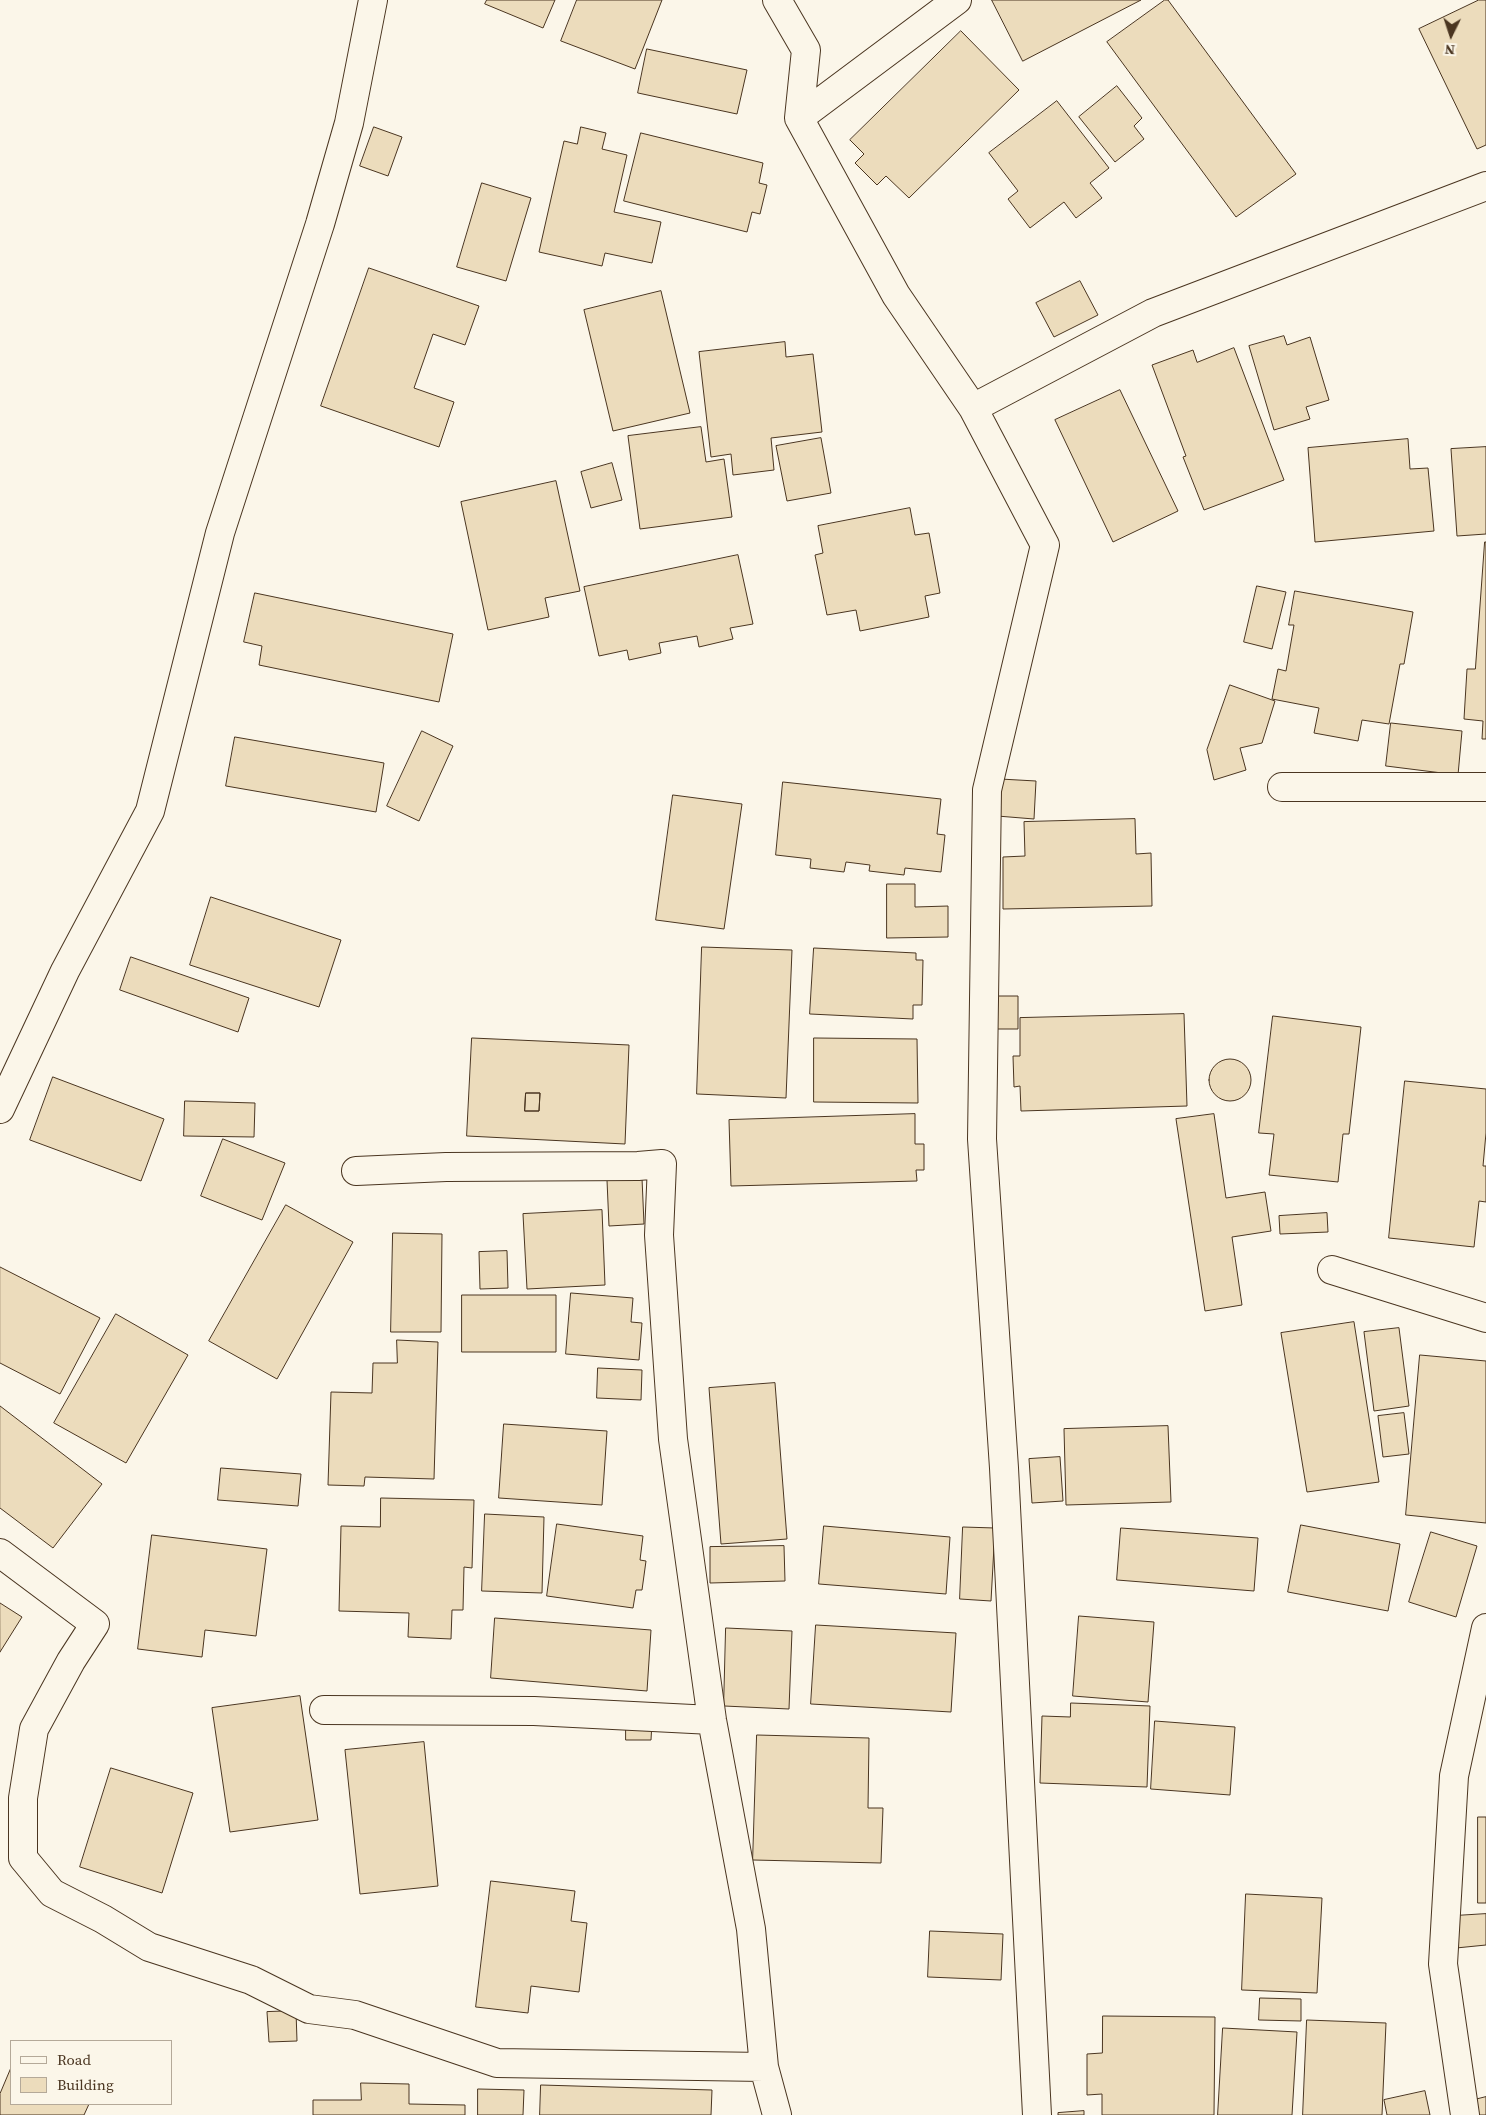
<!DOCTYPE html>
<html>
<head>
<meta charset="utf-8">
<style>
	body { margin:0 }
	#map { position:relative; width:1486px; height:2115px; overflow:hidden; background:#fbf6e9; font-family:"Source Serif 4",serif }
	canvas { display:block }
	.legend { position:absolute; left:10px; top:2040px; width:162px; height:65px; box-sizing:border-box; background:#fbf6e9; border:1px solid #b4a999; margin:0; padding:6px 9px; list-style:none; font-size:15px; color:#4a3520 }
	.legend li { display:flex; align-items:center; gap:10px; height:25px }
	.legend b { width:25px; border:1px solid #b4a999 }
	.north { position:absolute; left:1426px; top:10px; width:50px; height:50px; -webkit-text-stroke:4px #fbf6e9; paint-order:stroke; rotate:184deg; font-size:14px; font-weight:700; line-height:20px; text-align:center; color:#4a3520 }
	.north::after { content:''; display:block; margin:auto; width:18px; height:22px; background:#4a3520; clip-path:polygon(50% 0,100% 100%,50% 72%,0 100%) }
</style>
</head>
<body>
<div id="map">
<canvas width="1486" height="2115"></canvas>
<ul class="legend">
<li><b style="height:6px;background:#fbf6e9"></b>Road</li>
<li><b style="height:14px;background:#ecdcbc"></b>Building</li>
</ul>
<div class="north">N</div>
</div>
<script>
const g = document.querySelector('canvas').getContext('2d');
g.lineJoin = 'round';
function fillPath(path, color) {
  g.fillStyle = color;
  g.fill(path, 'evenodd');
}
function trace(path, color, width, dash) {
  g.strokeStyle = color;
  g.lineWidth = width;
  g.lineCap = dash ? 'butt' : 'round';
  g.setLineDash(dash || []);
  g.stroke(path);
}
const building = new Path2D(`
	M487 0H555L543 28 485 4Z
	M577 0H662L635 69 561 41Z
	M992 0H1141L1023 61Z
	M1165 0H1168L1296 174 1236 217 1107 42Z
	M1479 0H1486V145L1477 149 1419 29Z
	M961 31 1019 90 909 198 886 176 877 185 855 163 864 154 850 140Z
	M647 49 747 70 737 114 638 93Z
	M1117 86 1142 118 1134 126 1144 139 1115 162 1079 117Z
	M1057 101 1109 168 1090 183 1102 198 1076 218 1064 202 1030 228 1008 199 1018 191 989 153Z
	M374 127 402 137 388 176 360 166Z
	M581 127 606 133 602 149 627 155 614 212 661 222 652 263 605 253 602 266 539 252 564 141 577 144Z
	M641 133 763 163 759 183 767 185 760 214 752 212 747 232 624 201Z
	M482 183 531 198 506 281 457 267Z
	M369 268 479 306 465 345 433 334 414 388 454 402 439 447 321 406Z
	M1080 281 1098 315 1054 337 1036 303Z
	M661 291 690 413 613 431 584 310Z
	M1284 336 1287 345 1310 337 1329 400 1306 407 1310 419 1274 430 1249 346Z
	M785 342 786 357 813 354 822 432 771 438 774 470 733 475 731 454 711 457 699 352Z
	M1234 348 1284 480 1204 510 1183 457 1186 456 1152 365 1193 350 1197 362Z
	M1120 390 1178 511 1113 542 1055 420Z
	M701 427 706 462 724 459 732 517 640 529 628 436Z
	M821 438 831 493 787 501 776 446Z
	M1408 439 1410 469 1428 468 1434 531 1315 542 1308 448Z
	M1486 447V534L1457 536 1451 449Z
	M612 463 622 500 591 508 581 472Z
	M556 481 580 591 545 598 549 617 488 630 461 502Z
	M910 508 915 535 929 533 940 593 925 596 929 617 860 631 856 610 827 615 815 555 823 553 818 526Z
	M1485 542H1486V739H1482L1483 721 1464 719 1467 669H1475Z
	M738 555 753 624 730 628 733 639 699 647 697 636 659 643 661 653 629 660 627 650 599 656 584 587Z
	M1257 586 1286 592 1272 649 1244 642Z
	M1295 591 1413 612 1404 664H1400L1389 724 1362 720 1358 741 1314 733 1319 708 1272 699 1278 669 1286 671 1294 625H1289Z
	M255 593 453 634 439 702 259 665 262 646 244 642Z
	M1230 685 1275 701 1262 743 1240 748 1246 770 1214 780 1207 750Z
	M1391 723 1462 731 1458 775 1386 766Z
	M422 731 453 746 419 821 387 806Z
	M235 737 384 763 376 812 226 786Z
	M1000 779 1036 781 1034 819 997 816Z
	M783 782 941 799 937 834 945 835 941 872 905 868 904 875 869 871 870 865 846 862 844 872 810 868 811 859 776 855Z
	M673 795 742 804 724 929 656 920Z
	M1135 819 1136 854 1151 853 1152 906 1003 909V857L1025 856 1024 822Z
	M887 884H915V907L948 906V937L887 938Z
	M211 897 341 940 319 1007 190 965Z
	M702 947 792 950 786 1098 697 1094Z
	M814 948 916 953V960H923L922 1005H913V1019L810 1014Z
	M131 957 249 998 238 1032 120 990Z
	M996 996H1018V1029H996Z
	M1184 1014 1187 1106 1021 1111 1020 1086 1014 1087 1013 1056H1020V1018Z
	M1273 1016 1361 1027 1349 1134H1343L1338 1182 1269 1175 1274 1134 1259 1133Z
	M472 1038 629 1045 625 1144 467 1136ZM526 1093H540L539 1111H525Z
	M814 1038 917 1039 918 1103 814 1102Z
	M1209 1080a21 21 0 1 1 42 0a21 21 0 1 1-42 0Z
	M53 1077 164 1119 141 1181 30 1140Z
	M1405 1081 1486 1089V1133L1483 1166H1486V1202L1479 1201 1474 1247 1389 1238Z
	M526 1093H540L539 1111H525Z
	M185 1101 255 1103 254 1137 184 1136Z
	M915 1114V1144H924V1170H916L917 1181 731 1186 729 1120Z
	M1214 1114 1226 1198 1265 1192 1271 1231 1232 1237 1242 1305 1205 1311 1176 1119Z
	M223 1139 285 1163 262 1220 201 1196Z
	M642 1178 644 1224 609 1226 607 1180Z
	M286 1205 353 1242 277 1379 209 1341Z
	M602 1210 605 1285 527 1289 523 1214Z
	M1327 1213 1328 1232 1280 1234 1279 1216Z
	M393 1233 442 1234 441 1332H391Z
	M507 1251 508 1288 480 1289 479 1252Z
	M0 1267 100 1318 60 1394 0 1363Z
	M571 1293 633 1298 631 1322 642 1323 639 1360 566 1354Z
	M462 1295H556V1352H462Z
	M116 1314 188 1355 126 1463 54 1423Z
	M1354 1322 1379 1482 1307 1492 1281 1333Z
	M1399 1328 1409 1406 1374 1411 1364 1332Z
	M397 1340 438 1342 434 1479 365 1477 364 1486 328 1485 331 1392 372 1393 373 1363H397Z
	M1420 1355 1486 1361V1523L1406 1515Z
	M598 1368 642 1370 641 1400 597 1398Z
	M775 1383 787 1539 721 1544 709 1388Z
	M0 1406 102 1484 53 1548 0 1508Z
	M1404 1413 1409 1454 1383 1457 1378 1416Z
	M504 1424 607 1431 602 1505 499 1498Z
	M1168 1426 1171 1502 1066 1505 1064 1429Z
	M1060 1457 1063 1501 1032 1503 1029 1459Z
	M221 1468 301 1474 298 1506 218 1500Z
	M381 1498 474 1500 472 1568 464 1567 463 1610H452L451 1639 408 1637 409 1613 339 1611 341 1526 380 1527Z
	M485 1514 544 1517 542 1593 482 1591Z
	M557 1524 643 1536 640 1560 646 1561 642 1590H636L633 1608 547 1596Z
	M1301 1525 1400 1544 1388 1611 1288 1592Z
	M824 1526 950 1537 946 1594 819 1584Z
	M963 1527 995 1528 991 1601 960 1599Z
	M1121 1528 1258 1538 1254 1591 1117 1580Z
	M1431 1532 1477 1546 1456 1617 1409 1602Z
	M152 1535 267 1549 256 1636 205 1630 202 1657 138 1649Z
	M784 1546 785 1581 710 1583V1547Z
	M0 1603 22 1617 0 1652Z
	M1079 1616 1154 1622 1148 1702 1073 1696Z
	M495 1618 651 1630 647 1691 491 1678Z
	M816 1625 956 1633 951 1712 811 1704Z
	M726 1628 792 1631 789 1709 724 1706Z
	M300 1696 318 1820 230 1832 212 1708Z
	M1071 1703 1150 1706 1147 1787 1040 1783 1042 1716 1070 1717Z
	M1155 1721 1235 1727 1230 1795 1151 1789Z
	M626 1722H652L651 1740H626Z
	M757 1735 869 1738 868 1808H883L881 1863 753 1860Z
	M424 1742 438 1886 360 1894 345 1750Z
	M111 1768 193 1793 162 1893 80 1867Z
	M1478 1817H1486V1903H1478Z
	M491 1881 575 1891 571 1921 587 1923 579 1992 531 1986 528 2013 476 2007Z
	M1246 1894 1322 1898 1317 1993 1242 1990Z
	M1486 1914V1945L1456 1948 1454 1916Z
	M930 1931 1003 1934 1001 1980 928 1977Z
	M1260 1998 1301 1999V2021L1259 2020Z
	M296 2011 297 2041 269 2042 267 2012Z
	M1103 2016 1215 2017 1214 2115H1102V2094L1087 2095V2054L1102 2053Z
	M1307 2020 1386 2023 1382 2115H1303Z
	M1223 2028 1297 2032 1292 2115H1218Z
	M11 2068V2104H89L84 2115H0V2094Z
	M361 2083 409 2084V2104L465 2105V2115H313V2100H361Z
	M541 2085 712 2090 711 2115H540Z
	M478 2089 524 2090 523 2115H478Z
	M1425 2091 1430 2115H1387L1384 2100Z
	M1486 2097V2115H1473L1470 2101Z
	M1084 2111V2115H1058V2113Z`);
const street = new Path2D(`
	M777 0 806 50 799 118 896 295 973 408 1045 545 987 790 982 1139 1004 1468 1037 2115
	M799 118 957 0
	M973 408 1153 313 1486 186
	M1282 787H1486
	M0 1109 65 971 150 811 220 533 320 224 349 123 373 0
	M356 1171 446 1167 638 1166 662 1164 659 1235 673 1439 712 1720 751 1929 764 2067 777 2115
	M1332 1270 1486 1318
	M0 1553 95 1624 71 1661 34 1729 23 1798V1858L52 1893 103 1919 149 1947 251 1980 309 2009 355 2015 497 2063 764 2067
	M324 1710 534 1711 712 1720
	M1465 2115 1443 1964 1454 1776 1486 1628`);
fillPath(building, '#ecdcbc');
trace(building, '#4a3520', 1);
trace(street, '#4a3520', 30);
trace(street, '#fbf6e9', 28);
</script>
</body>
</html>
